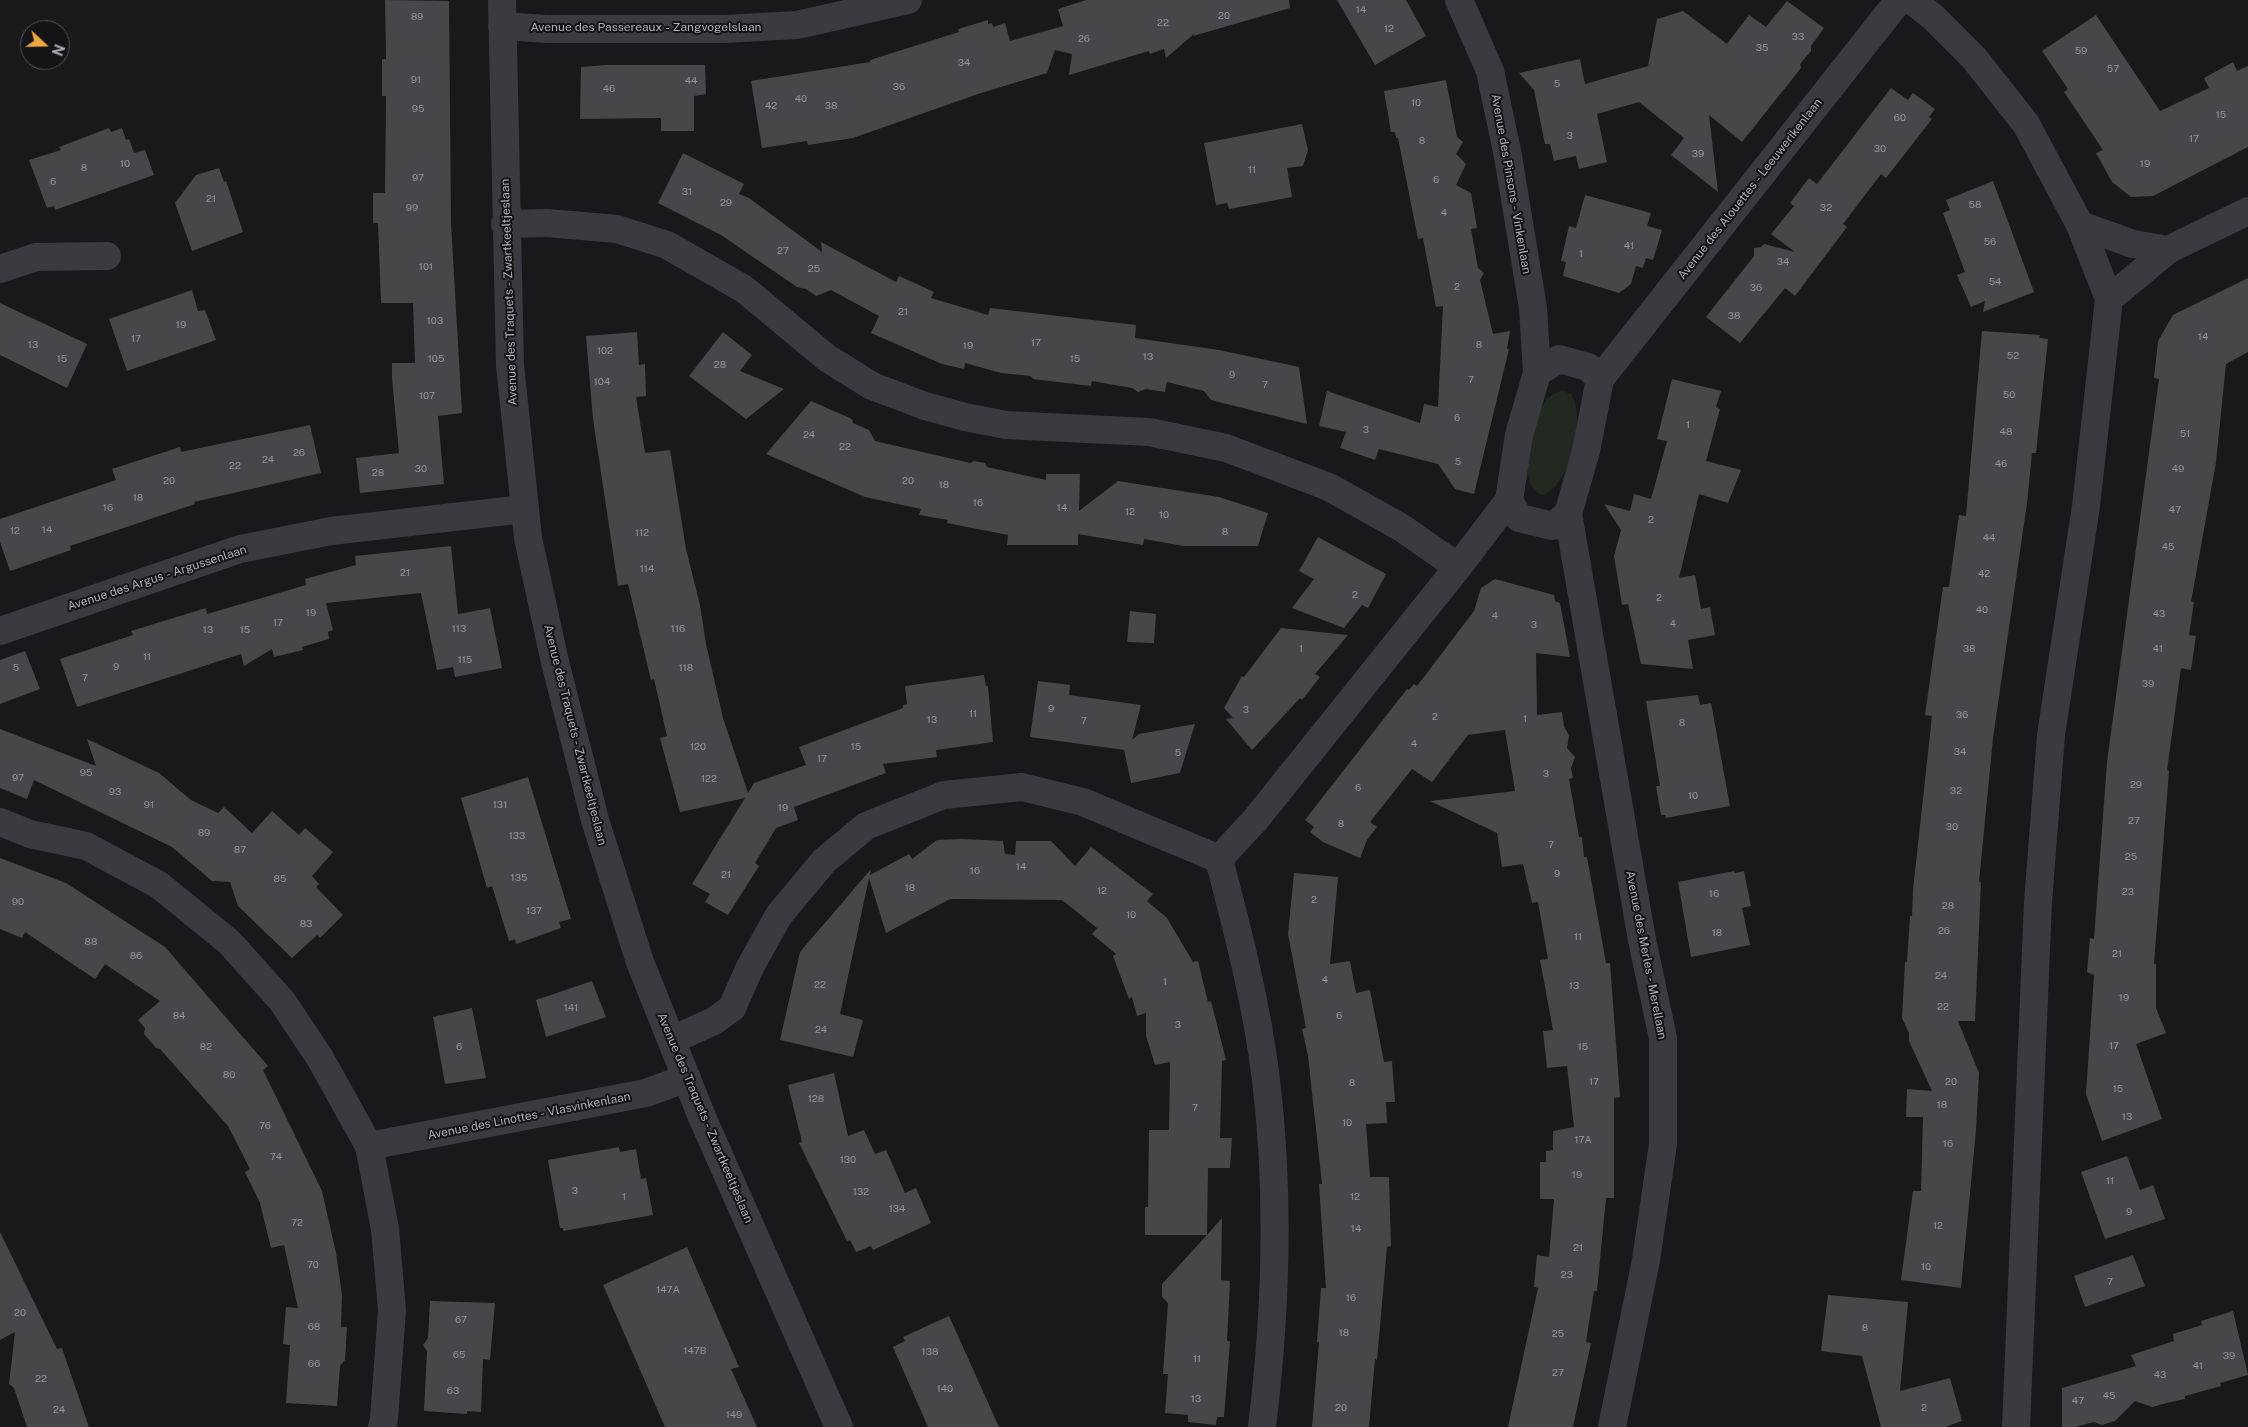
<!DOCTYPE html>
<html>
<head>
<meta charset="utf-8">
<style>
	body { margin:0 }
	#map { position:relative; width:2248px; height:1427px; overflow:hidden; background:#19191b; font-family:"Public Sans",sans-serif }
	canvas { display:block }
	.north { position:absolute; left:20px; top:20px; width:50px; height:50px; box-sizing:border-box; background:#141416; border:1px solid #515358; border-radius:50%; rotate:111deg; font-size:14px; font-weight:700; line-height:20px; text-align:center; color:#acb1ba }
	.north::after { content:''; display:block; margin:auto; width:18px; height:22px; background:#eea73e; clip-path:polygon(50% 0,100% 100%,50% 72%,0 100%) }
</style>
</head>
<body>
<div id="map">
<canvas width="2248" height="1427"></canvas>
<div class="north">N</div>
</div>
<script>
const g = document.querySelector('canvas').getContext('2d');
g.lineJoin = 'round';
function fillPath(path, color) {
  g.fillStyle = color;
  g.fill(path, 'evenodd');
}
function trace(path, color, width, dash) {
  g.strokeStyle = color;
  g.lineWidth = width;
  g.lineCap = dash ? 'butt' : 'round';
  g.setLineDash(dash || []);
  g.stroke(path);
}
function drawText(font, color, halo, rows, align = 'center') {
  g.font = font + ' "Public Sans",sans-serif';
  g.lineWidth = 4;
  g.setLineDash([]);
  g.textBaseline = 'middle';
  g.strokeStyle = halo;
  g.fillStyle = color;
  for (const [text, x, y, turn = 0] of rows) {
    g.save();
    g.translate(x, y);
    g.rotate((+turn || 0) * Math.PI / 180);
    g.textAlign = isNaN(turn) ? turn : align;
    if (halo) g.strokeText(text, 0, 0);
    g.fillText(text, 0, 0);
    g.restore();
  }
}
const green = new Path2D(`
	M1563 391 1571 394C1587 420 1571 482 1544 495 1512 489 1533 412 1549 397 1552 394 1558 392 1563 391Z`);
const building = new Path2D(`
	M385 0 449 1 451 223 462 413 438 416 444 484 360 493 356 458 399 453 392 378V363H415L413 303H381L378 223H373V193H385L386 96H382V59H386Z
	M1086 0H1289L1290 8 1193 36 1195 33 1166 58 1164 49 1150 54 1149 51 1069 75 1072 54 1055 50 1047 73 978 94 853 138 808 145 807 141 762 148 751 81 870 62V60L959 32 958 29 988 20V24L992 23 993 27 1005 23 1010 41 1063 26 1058 9Z
	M1337 0H1406L1426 36 1375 65Z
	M1787 1 1824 28 1811 46V51L1800 64 1801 68 1742 142 1709 115 1718 192 1671 155 1684 138 1639 102 1597 114 1607 162 1579 169 1576 156 1554 161 1550 144H1545L1534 90 1519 73 1580 59 1585 84 1648 66 1657 19 1683 11 1727 44 1749 15 1766 27Z
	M2096 15 2160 111 2209 88 2204 78 2233 62 2237 71 2248 66V147L2153 196 2131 197 2112 182 2096 153 2103 150 2064 92 2068 89 2042 51Z
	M605 65H705L706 94 694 96V131H661V118L580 119 581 67Z
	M1446 80 1457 137 1463 142 1456 154 1466 164 1456 185 1471 193 1477 228 1471 229 1478 268 1484 273 1480 280 1493 334 1510 331 1507 349H1509L1474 494 1455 489 1438 464 1379 449 1375 460 1340 448 1346 432 1319 426 1327 391 1420 423 1424 404 1438 407 1443 306 1436 307 1423 238 1418 239 1398 138H1396L1395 132H1391L1384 91Z
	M1891 88 1908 100 1913 93 1935 109 1929 117 1932 119 1886 178 1881 174 1843 224 1847 227 1795 296 1785 288 1740 343 1706 317 1754 256V248L1761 247 1764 244 1795 252 1771 234 1794 206 1790 203 1809 178 1817 184Z
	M1302 124 1308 150 1303 166 1287 168 1292 197 1229 209 1227 203 1216 205 1204 143Z
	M109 128 111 132 122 128 126 140 129 139 134 153 145 150 154 175 55 210 54 206 47 208 29 160 61 150 59 147Z
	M683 153 744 184 739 194 749 198 822 252 821 242 896 282 899 276 934 292 931 298 988 315 990 308 1136 325 1135 338 1219 350 1299 367 1307 424 1211 400 1204 391 1167 382 1165 392 1146 389 1138 392 1132 388 1092 381 1091 386 1033 379 1031 376 1001 373 965 363 964 369 942 364 871 333 879 316 831 290 816 296 806 289 797 287 721 235 658 203Z
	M219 168 224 182 226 181 243 232 192 251 175 203 196 175Z
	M1993 181 2034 292 1983 312 1985 301 1971 307 1957 275 1965 272 1943 213 1950 210 1946 200Z
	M1585 195 1651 213 1647 226 1662 230 1653 260 1646 258 1643 268 1636 266 1631 284 1619 293 1563 276 1566 262 1561 261 1569 226 1576 228Z
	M2248 278V352L2226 364 2216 462 2191 602H2194L2189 635 2196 636 2191 670 2181 668 2167 770 2169 771 2154 964H2156V1008L2166 1033 2136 1044 2162 1119 2102 1141 2086 1094 2094 975 2087 972 2090 938 2094 939 2107 762 2159 379 2154 378 2158 341 2173 315Z
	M192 290 198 311 205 310 216 340 127 371 109 319Z
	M0 303 87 344 67 388 0 355Z
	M1982 331 2040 335 2039 338 2048 339 2036 453H2032L2027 503 1993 738 1979 882H1981L1975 1021H1958L1979 1073 1976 1130 1961 1288 1901 1280 1913 1191H1921L1923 1117H1906L1907 1089 1932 1091 1909 1041V1033L1902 1018 1905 962H1907L1910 916H1912L1913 890 1932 716 1925 715 1943 587H1949L1959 515 1966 516Z
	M637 332 639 365 645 364 646 396 636 397 645 453 670 450 686 549 700 605 706 644 723 718 748 793 754 783 806 765 799 747 903 708V705L907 704 905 686 984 675 986 686H988L993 742 936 750 937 757 883 764 886 773 794 807 798 820 776 828 755 863 759 866 728 915 705 902 710 894 692 884 745 798 680 812 660 738 667 736 654 679 651 680 628 584 618 586 593 419 586 336Z
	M723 332 752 355 740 371 784 389 746 419 689 376Z
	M1672 379 1721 391 1716 407 1720 409 1706 461 1741 470 1728 503 1699 494 1679 578 1695 575 1701 609 1710 607 1715 635 1688 640 1693 669 1641 664 1628 604 1622 605 1614 556 1621 530 1604 504 1630 511 1634 494 1651 499 1667 441 1657 439Z
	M811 401 852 419 853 423 869 430 875 441 970 463 974 461 985 463 987 467 1046 480V474H1080L1079 511 1118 481 1219 497 1268 513 1258 546H1184L1144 539 1143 545 1078 534V545H1007L1008 535 947 523 948 520 919 515 921 509 865 497 766 454Z
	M310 425 321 473 194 502 195 504 70 546 71 550 10 571 0 542V519L116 480 112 469 180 447 181 452Z
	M1318 537 1386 574 1368 608 1362 605 1344 628 1292 608 1314 579 1299 571Z
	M451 546 458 614 490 608 502 668 455 677 453 667 437 670 421 593 326 603 333 630 328 632 329 639 302 647 303 650 274 657 272 649 244 666 241 654 77 707 60 659 133 635 131 631 206 608 207 614 306 585 305 579 356 565 355 556Z
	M1495 579 1554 595 1555 601 1560 603 1570 657 1536 653 1537 715 1562 712 1564 726 1569 736 1567 748 1575 757 1571 768 1573 778 1569 779 1579 837H1582L1584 857H1587L1606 963H1610L1620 1097 1614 1098V1198H1606L1597 1291H1594L1586 1342 1591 1343 1573 1427H1508L1538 1288 1534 1287 1537 1255 1549 1257 1554 1199H1540V1162H1546V1151L1553 1150V1131L1574 1127 1567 1066 1547 1068 1543 1031 1553 1030 1540 960 1548 959 1538 902 1532 903 1523 864 1502 867 1497 833 1430 801 1515 791 1505 730 1468 735 1432 782 1412 769 1370 822 1377 827 1367 840 1360 858 1323 842 1310 832 1314 827 1305 820 1407 689 1409 690 1414 684 1417 686 1474 611 1481 588Z
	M1130 611 1156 614 1154 643 1127 642Z
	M1281 628 1348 635 1315 674 1320 677 1302 700 1300 698 1252 750 1226 719 1233 718 1224 708 1242 676 1244 677Z
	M25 651 40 689 0 704V660Z
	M1038 681 1070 685 1069 695 1141 705 1132 740 1139 734 1195 724 1180 773 1131 783 1124 750 1030 737Z
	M1698 695 1700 705 1711 703 1730 806 1666 818 1665 815H1661L1656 786H1660L1646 701Z
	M0 729 96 766 87 739 159 773 191 800 218 813 224 807 252 833 272 811 299 835 305 828 333 852 312 876 319 884 316 887 343 915 320 938 317 935 292 958 238 906 230 882 212 881 172 847 34 780 27 799 0 788Z
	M528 777 571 919 559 922 561 928 516 944 515 939 509 941 492 886 487 888 461 798Z
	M962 839 1003 841 1005 854 1015 855 1016 841H1051L1075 866 1091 847 1153 894 1147 901 1167 918 1193 962 1198 961 1208 1002 1211 1001 1226 1060 1222 1061 1220 1138H1232L1230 1168H1208L1207 1235 1222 1218 1221 1280 1230 1281 1227 1341H1230L1224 1417H1217L1216 1425 1188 1422V1415L1165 1413 1168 1374H1163L1168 1303 1162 1297V1284L1207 1235H1145V1207H1148L1149 1130H1169L1170 1062 1155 1065 1146 1036V1013L1137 1016 1132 997 1129 999 1113 956 1116 954 1092 934 1097 928 1062 900 950 899 886 933 869 878 840 1014 863 1020 853 1057 780 1040 800 952 871 869 870 875 909 854 912 859 937 840Z
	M0 858 66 883 165 947 268 1066 263 1070 322 1191 336 1253 342 1295 341 1327H347L345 1360 340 1366 337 1406 286 1403 290 1345 283 1344 286 1307 298 1308 284 1245 271 1248 260 1203 245 1172 250 1169 228 1126 160 1049 156 1048 144 1034 145 1028 138 1020 160 1001 105 964 95 979 25 932 22 938 0 929Z
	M1734 871 1735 873 1744 871 1751 906 1742 908 1750 945 1691 957 1678 882Z
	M1294 873 1338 877 1330 964 1350 961 1356 993 1370 990 1384 1062 1392 1061 1395 1102H1386L1387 1123 1366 1124 1370 1177H1389L1391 1246 1387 1247 1377 1360 1375 1359 1369 1427H1312L1319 1342H1317L1321 1288H1326L1319 1184H1322L1308 1056 1302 1029 1306 1028 1288 934Z
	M592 981 606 1017 546 1037 536 1000Z
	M472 1008 486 1078 445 1084 433 1017Z
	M834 1073 848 1136 864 1130 875 1154 886 1150 905 1193 916 1188 931 1223 873 1250 871 1246 856 1252 850 1240 847 1241 799 1143 802 1142 788 1085Z
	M619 1147 620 1152 636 1149 641 1179 646 1178 653 1215 563 1231V1228H560L548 1160Z
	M2127 1156 2140 1190 2153 1185 2165 1219 2105 1239 2081 1172Z
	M0 1232 57 1349 62 1348 89 1427H27L14 1388 9 1384 15 1332 0 1340Z
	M687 1247 739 1367 731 1369 757 1427H665L603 1285Z
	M2133 1255 2145 1286 2085 1307 2074 1276Z
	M1828 1295 1908 1302 1900 1391 1950 1378 1962 1421 1945 1427H1881L1862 1356 1821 1351Z
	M430 1301 495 1303 490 1360 483 1359 481 1412 467 1411V1414L424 1411 427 1351 423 1345 428 1338Z
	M2233 1311 2248 1375 2220 1383 2221 1386 2185 1396V1399L2167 1403 2152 1407 2135 1401 2115 1421 2102 1425 2094 1422 2075 1427H2062V1388L2136 1366 2131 1355 2174 1341 2173 1334 2202 1325 2201 1321Z
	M949 1316 999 1427H928L893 1347 905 1341 903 1337Z`);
const street = new Path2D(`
	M502 0 510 365 528 538 555 662 595 820 640 962 702 1117 839 1427
	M1459 0 1490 71 1508 156 1533 308 1537 373
	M1911 0 1933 17 1974 58 2026 124 2080 225 2109 299 2086 506 2051 735 2038 902 2016 1427
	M502 26 547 29H725L797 25 908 0
	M505 224 547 223 617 229 667 245 744 289 827 358 872 386 925 406 965 417 1006 425 1149 432 1226 448 1329 487 1402 528 1458 567
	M2080 225 2133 244 2168 250
	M0 269 36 257 107 256
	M2109 299 2168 250 2248 211
	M1600 379 1899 0
	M1568 514 1642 940 1663 1038V1144L1646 1260 1612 1427
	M0 631 240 549 331 531 524 509
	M0 822 30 834 86 846 159 885 229 942 282 1001 320 1058 369 1146 385 1229 392 1310 384 1419 382 1427
	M1219 859C1238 932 1257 1005 1266 1080 1280 1196 1276 1312 1262 1427
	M672 1040 714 1021 732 1008 750 967 779 915 824 861 866 826 944 795 1022 787 1083 802 1219 859 1256 819 1458 567 1509 500 1519 435 1537 373 1559 359 1588 367 1600 379 1586 451 1568 514 1553 526 1519 518 1509 500
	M369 1146 646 1093 687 1078`);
const numberNames = [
	["14",1361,10],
	["20",1224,16],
	["89",417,17],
	["22",1163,23],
	["12",1389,29],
	["33",1798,37],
	["26",1084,39],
	["35",1762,48],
	["59",2081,51],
	["34",964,63],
	["57",2113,69],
	["91",416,80],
	["44",691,81],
	["5",1557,84],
	["36",899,87],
	["46",609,89],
	["40",801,99],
	["10",1416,103],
	["42",771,106],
	["38",831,106],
	["95",418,109],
	["15",2221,115],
	["60",1900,118],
	["3",1570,136],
	["17",2194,139],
	["8",1422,141],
	["30",1880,149],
	["39",1698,154],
	["10",125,164],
	["19",2145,164],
	["8",84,168],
	["11",1252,170],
	["97",418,178],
	["6",1436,180],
	["6",53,182],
	["31",687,192],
	["21",211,199],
	["29",726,203],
	["58",1975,205],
	["99",412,208],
	["32",1826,208],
	["4",1444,213],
	["56",1990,242],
	["41",1629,246],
	["27",783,251],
	["1",1581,254],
	["34",1783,262],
	["101",426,267],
	["25",814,269],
	["54",1995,282],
	["2",1457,287],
	["36",1756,288],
	["21",903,312],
	["38",1734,316],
	["103",435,321],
	["19",181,325],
	["14",2203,337],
	["17",136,339],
	["17",1036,343],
	["13",33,345],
	["8",1479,345],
	["19",968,346],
	["102",605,351],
	["52",2013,356],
	["13",1148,357],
	["15",62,359],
	["105",436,359],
	["15",1075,359],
	["28",720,365],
	["9",1232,375],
	["7",1471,380],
	["104",602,382],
	["7",1265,385],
	["50",2009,395],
	["107",427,396],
	["6",1457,418],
	["1",1688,425],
	["3",1366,430],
	["48",2006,432],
	["51",2185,434],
	["24",809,435],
	["22",845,447],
	["26",299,453],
	["24",268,460],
	["5",1458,462],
	["46",2001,464],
	["22",235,466],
	["30",421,469],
	["49",2178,469],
	["28",378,473],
	["20",169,481],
	["20",908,481],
	["18",944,485],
	["18",138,498],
	["16",978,503],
	["16",108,508],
	["14",1062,508],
	["47",2175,510],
	["12",1130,512],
	["10",1164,515],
	["2",1651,520],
	["14",47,530],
	["12",15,531],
	["8",1225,532],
	["112",642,533],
	["44",1989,538],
	["45",2168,547],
	["114",647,569],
	["21",405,573],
	["42",1984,574],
	["2",1355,595],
	["2",1659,598],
	["40",1982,610],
	["19",311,613],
	["43",2159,614],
	["4",1495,616],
	["17",278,623],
	["4",1673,624],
	["3",1534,625],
	["113",459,629],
	["116",678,629],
	["13",208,630],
	["15",245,630],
	["1",1301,649],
	["38",1969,649],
	["41",2158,649],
	["11",147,657],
	["115",465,660],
	["9",116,667],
	["5",16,668],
	["118",686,668],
	["7",85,678],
	["39",2148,684],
	["9",1051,709],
	["3",1246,710],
	["11",973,714],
	["36",1962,715],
	["2",1435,717],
	["1",1525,719],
	["13",932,720],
	["7",1084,721],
	["8",1682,723],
	["4",1414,744],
	["120",698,747],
	["15",856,747],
	["34",1960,752],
	["5",1178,753],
	["17",822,759],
	["95",86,773],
	["3",1546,774],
	["97",18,778],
	["122",709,779],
	["29",2136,785],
	["6",1358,788],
	["32",1956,791],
	["93",115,792],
	["10",1693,796],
	["91",149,805],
	["131",500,805],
	["19",783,808],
	["27",2134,821],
	["8",1341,824],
	["30",1952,827],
	["89",204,833],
	["133",517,836],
	["7",1551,845],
	["87",240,850],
	["25",2131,857],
	["14",1021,867],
	["16",975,871],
	["9",1557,874],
	["21",726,875],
	["135",519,878],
	["85",280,879],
	["18",910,888],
	["12",1102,891],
	["23",2128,892],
	["16",1714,894],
	["2",1314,900],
	["90",18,902],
	["28",1948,906],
	["137",534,911],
	["10",1131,915],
	["83",306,924],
	["26",1944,931],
	["18",1717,933],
	["11",1578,937],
	["88",91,942],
	["21",2117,954],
	["86",136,956],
	["24",1941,976],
	["4",1325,980],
	["1",1165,982],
	["22",820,985],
	["13",1574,986],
	["19",2124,998],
	["22",1943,1007],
	["141",571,1008],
	["84",179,1016],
	["6",1339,1016],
	["3",1178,1025],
	["24",821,1030],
	["17",2114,1046],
	["82",206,1047],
	["6",459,1047],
	["15",1583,1047],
	["80",229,1075],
	["17",1594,1082],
	["20",1951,1082],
	["8",1352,1083],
	["15",2118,1089],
	["128",816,1099],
	["18",1942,1105],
	["7",1195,1108],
	["13",2127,1117],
	["10",1347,1123],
	["76",265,1126],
	["17A",1583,1140],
	["16",1948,1144],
	["74",276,1157],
	["130",848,1160],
	["19",1577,1175],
	["11",2110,1181],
	["3",575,1191],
	["132",861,1192],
	["1",624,1197],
	["12",1355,1197],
	["134",897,1209],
	["9",2129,1212],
	["72",297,1223],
	["12",1938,1226],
	["14",1356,1229],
	["21",1578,1248],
	["70",313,1265],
	["10",1926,1267],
	["23",1567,1275],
	["7",2110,1282],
	["147A",668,1290],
	["16",1351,1298],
	["20",20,1313],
	["67",461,1320],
	["68",314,1327],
	["8",1865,1328],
	["18",1344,1333],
	["25",1558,1334],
	["147B",695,1351],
	["138",930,1352],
	["65",459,1355],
	["39",2229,1356],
	["11",1197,1359],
	["66",314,1364],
	["41",2198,1366],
	["27",1558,1373],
	["43",2160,1375],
	["22",41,1379],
	["140",945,1389],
	["63",453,1391],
	["45",2109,1396],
	["13",1196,1399],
	["47",2078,1401],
	["20",1341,1408],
	["2",1924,1408],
	["24",59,1410],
	["149",734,1415]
];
const streetNames = [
	["Avenue des Passereaux - Zangvogelslaan",646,27],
	["Avenue des Pinsons - Vinkenlaan",1511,184,80],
	["Avenue des Alouettes - Leeuwerikenlaan",1750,189,-52],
	["Avenue des Traquets - Zwartkeeltjeslaan",509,292,-92],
	["Avenue des Argus - Argussenlaan",157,578,-18],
	["Avenue des Traquets - Zwartkeeltjeslaan",575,735,76],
	["Avenue des Merles - Merellaan",1646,955,79],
	["Avenue des Linottes - Vlasvinkenlaan",529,1116,-11],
	["Avenue des Traquets - Zwartkeeltjeslaan",705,1118,67]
];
fillPath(green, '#212921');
fillPath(building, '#46474b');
trace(street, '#3a3b40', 28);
drawText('10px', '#92969e', null, numberNames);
drawText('12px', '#acb1ba', '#141416', streetNames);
</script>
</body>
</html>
